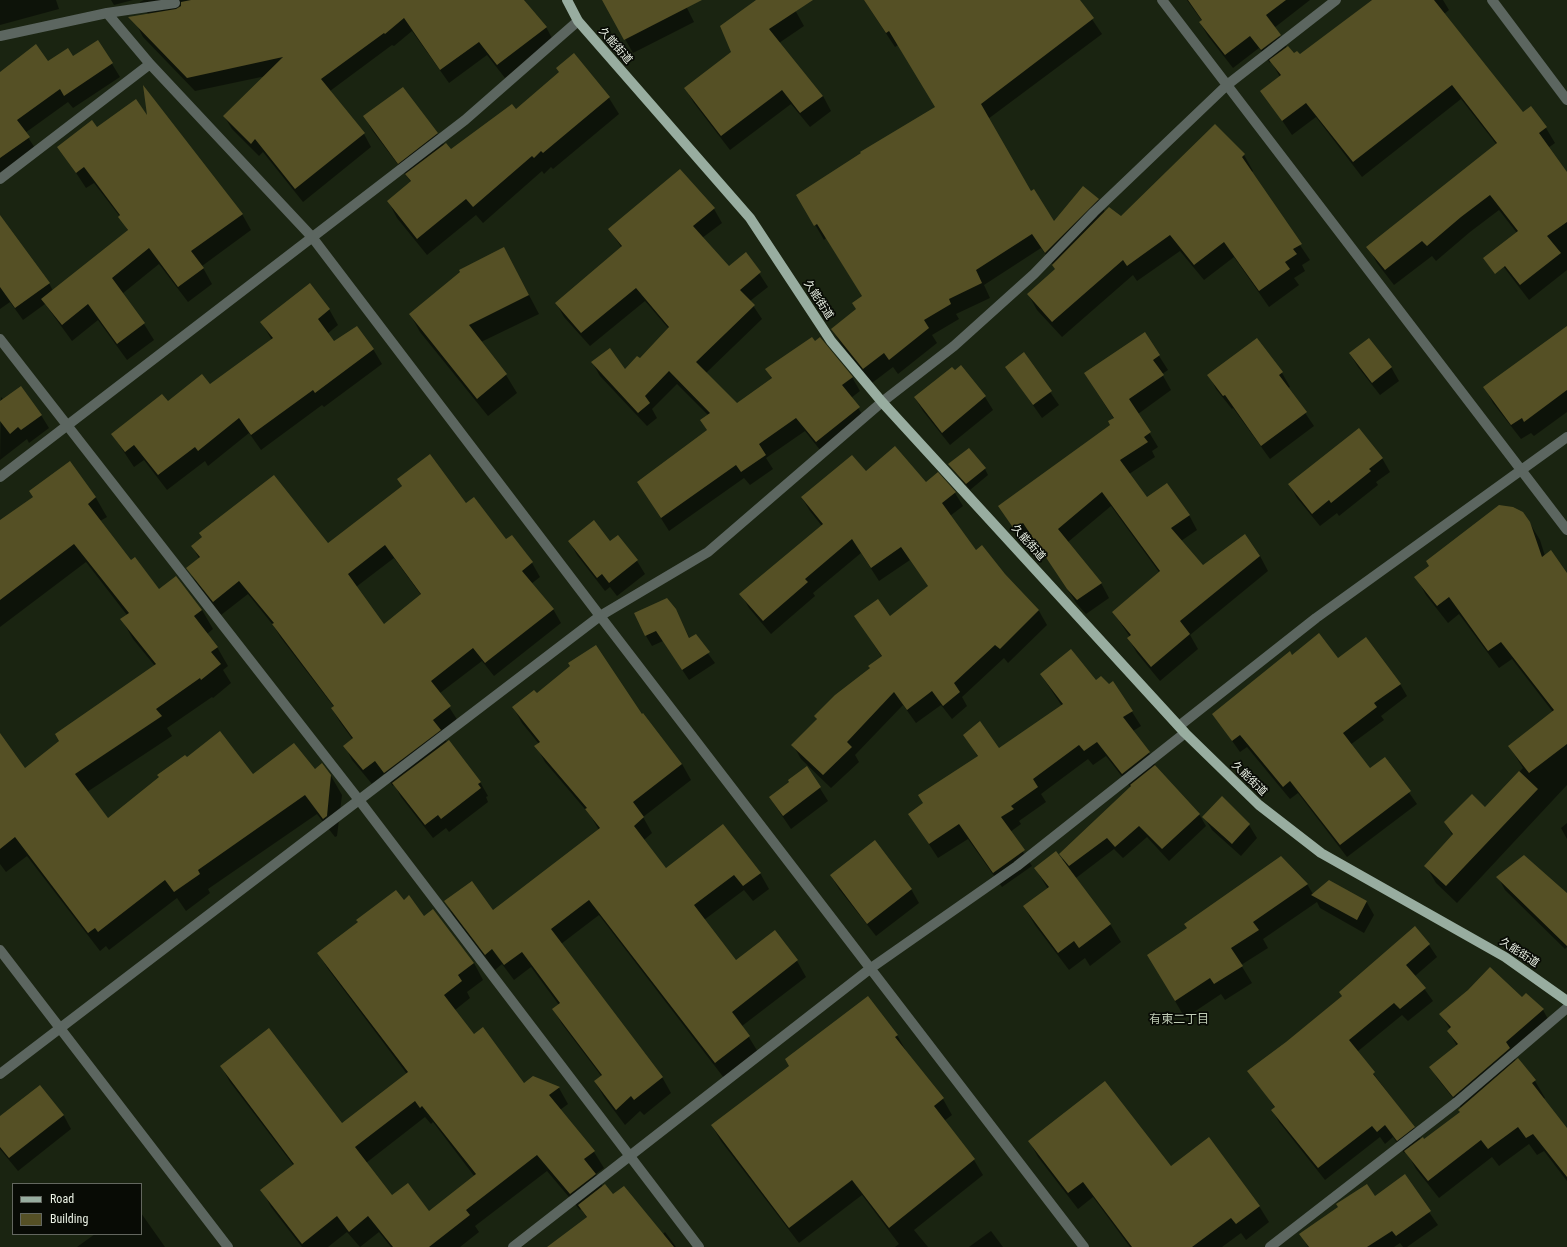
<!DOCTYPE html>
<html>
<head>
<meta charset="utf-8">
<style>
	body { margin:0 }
	#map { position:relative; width:1567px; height:1247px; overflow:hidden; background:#1a2411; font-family:"Roboto Condensed",sans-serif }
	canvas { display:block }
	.legend { position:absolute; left:12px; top:1183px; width:130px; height:52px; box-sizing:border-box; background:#080b05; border:1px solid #63675f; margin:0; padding:5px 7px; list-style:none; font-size:12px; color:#ebf2e5 }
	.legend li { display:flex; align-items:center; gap:8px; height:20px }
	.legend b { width:20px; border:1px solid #63675f }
</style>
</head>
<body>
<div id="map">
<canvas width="1567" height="1247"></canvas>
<ul class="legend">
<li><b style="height:5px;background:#98ada0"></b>Road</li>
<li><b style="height:11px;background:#555025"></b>Building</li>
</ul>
</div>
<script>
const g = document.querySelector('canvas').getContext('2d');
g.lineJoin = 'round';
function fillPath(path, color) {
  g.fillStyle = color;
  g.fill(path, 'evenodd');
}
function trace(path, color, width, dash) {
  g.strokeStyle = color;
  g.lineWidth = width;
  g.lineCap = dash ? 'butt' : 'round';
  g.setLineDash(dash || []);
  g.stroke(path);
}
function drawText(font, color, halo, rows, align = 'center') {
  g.font = font + ' "Roboto Condensed","Noto Sans JP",sans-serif';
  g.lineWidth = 3.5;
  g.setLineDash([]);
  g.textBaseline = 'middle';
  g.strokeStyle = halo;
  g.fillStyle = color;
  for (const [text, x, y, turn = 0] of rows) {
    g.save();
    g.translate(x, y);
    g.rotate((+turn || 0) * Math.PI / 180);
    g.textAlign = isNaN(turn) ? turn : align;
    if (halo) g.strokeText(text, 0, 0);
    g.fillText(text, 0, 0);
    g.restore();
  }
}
const shadow = new Path2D(`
	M0 0H56L59 9 0 25Z
	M111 0H133L114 5Z
	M144 0H526L523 1 546 27 553 40 505 78 487 55 449 83 412 31 394 46 392 45 330 91 364 134 371 147 303 202 263 152 259 156 232 129 224 116 266 76 195 91 143 37 136 23 148 14 140 2Z
	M603 0H683L694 22 633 53Z
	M757 0H808L795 10 804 26 779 43 823 96 831 111 810 127 791 104 730 150 694 103 685 88 733 52Z
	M864 0H1079L1102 34 988 119 1030 192 1054 223 1098 199 1105 212 1121 217 1244 155 1253 171 1251 173 1310 260 1302 265 1305 271 1294 278 1299 285 1269 307 1234 257 1204 280 1180 251 1137 281 1133 275 1062 337 1037 310 1028 294 1056 269 1041 248 984 285 990 298 956 314 959 319 932 335 937 343 898 374 893 367 872 383 841 344 832 329 857 310 863 297 826 238 824 240 798 195 936 107 898 45 895 47Z
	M1187 0H1310L1274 28 1287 48 1294 55H1300L1372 0H1443L1449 10 1444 14 1522 114 1546 128 1555 143 1548 148 1567 174V270L1529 300 1503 266 1517 233 1499 210 1470 232 1436 261 1432 256 1394 285 1377 263 1368 247 1497 145 1461 99 1362 177 1316 117 1292 135 1262 91 1280 77 1271 61 1270 63 1259 48 1233 68 1208 36 1200 23 1202 21Z
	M98 41 120 77 73 108 68 102 25 133 37 151 0 176V73L73 58Z
	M574 55 609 98 619 114 553 169 551 167 544 174 542 171 483 223 476 215 427 255 397 218 388 201 411 182 372 130 364 116 437 133 444 145 451 151 516 111 560 73Z
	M148 119 242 214 251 230 202 266 212 284 188 302 159 264 122 294 144 324 154 340 127 360 98 320 72 341 45 304 23 320 10 302 0 309V230L49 283 53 291 128 231 121 218 94 183 86 188 59 147 97 128Z
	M680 170 714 209 722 223 702 238 729 267 746 253 768 287 750 301 762 319 706 373 737 404 772 379 766 369 852 377 860 391 851 398 867 421 824 455 805 431 766 458 773 469 750 485 744 478 669 531 638 482 708 431V415L677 384 652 409 657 418 647 426 600 376 592 362 624 370 640 360 669 329 645 301 590 346 564 317 556 303 622 248 609 229Z
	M504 248 539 314 481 342 506 375 517 393 488 416 420 332 410 314Z
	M310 284 329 309 338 325 327 334 333 342 373 349 382 364 324 407 322 405 261 450 249 433 208 466 205 461 167 490 144 460 134 467 112 434 168 402 210 386 272 340 261 322Z
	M1567 327V412L1534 436 1531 433 1521 439 1493 403 1485 388Z
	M1145 334 1168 370 1162 374 1171 390 1138 414 1158 447 1152 451 1155 457 1129 474 1147 498 1189 515 1197 530 1181 541 1203 567 1260 556 1268 571 1190 635 1198 649 1160 681 1137 653 1128 638 1130 637 1113 612 1159 572 1111 506 1068 542 1101 583 1109 598 1086 614 1077 604 1032 536 1023 542 999 506 1111 425 1114 419 1085 374Z
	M1257 339 1282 373 1290 387 1288 388 1314 426 1270 459 1233 408 1232 409 1216 389 1209 375Z
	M1024 354 1059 405 1042 418 1006 367Z
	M1350 354 1391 367 1399 381 1380 395 1358 367Z
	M961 366 985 397 993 410 950 445 923 411 915 398Z
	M1 397 4 400 41 415 49 428 29 443 27 439 0 460Z
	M1382 458 1390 472 1376 482 1378 485 1339 516 1337 513 1320 526 1297 498 1289 484Z
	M69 462 96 498 107 517 100 521 131 561 158 591 202 610 213 629 207 634 217 647 228 666 223 670 231 683 213 698 212 697 167 728 172 736 87 792 108 819 253 776 315 771 331 776 342 795 337 836 335 837 317 814 208 889 210 893 186 911 177 898 109 950 106 946 100 951 27 856 6 872 0 864V747L25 769 155 666 133 639 122 620 127 615 86 562 0 627V522L34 497Z
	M949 465 985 469 988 475 970 490Z
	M865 473 926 483 955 493 963 506 950 516 976 551 1005 575 1039 611 1047 625 1008 663 1004 658 962 697 967 706 952 719 941 705 916 723 903 705 855 755 859 762 831 788 801 759 793 745 817 720 816 717 882 657 856 617H890L929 587 910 560 879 581 861 553 813 593 815 596 771 634 749 608 741 594 822 526 810 511 802 498Z
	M398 479 465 504 506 541 512 536 532 563 540 577 531 584 553 609 561 623 494 676 482 661 440 693 458 721 441 733 447 742 480 782 488 796 486 797 488 802 449 832 446 828 433 838 401 797 394 784 393 786 384 774 372 784 352 760 345 746 353 740 340 722 332 709 334 707 281 638 273 625 248 594 221 615 195 581 188 568 199 558 192 546 327 544 402 486ZM394 558 421 595 384 625 356 587Z
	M1529 522 1540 540 1545 556 1567 574V785L1457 903 1436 883 1426 866 1453 836 1445 823 1485 808 1523 768 1509 746 1553 712 1512 659 1499 668 1459 614 1448 623 1426 595 1416 577Z
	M569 541 610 543 637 561 645 574 617 596 610 587 605 591 577 555Z
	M675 609 690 639 695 636 715 663 689 680 663 641 652 646 646 636Z
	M1292 656 1338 659 1400 684 1407 696 1381 716 1384 720 1350 745 1370 770 1385 758 1417 804 1347 857 1298 793 1290 799 1247 747 1240 752 1213 714Z
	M1041 675 1096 681 1109 686 1113 682 1141 726 1133 731 1149 753 1157 768 1199 814 1206 826 1169 861 1147 837 1123 858 1114 849 1076 878 1110 924 1121 942 1090 966 1085 958 1069 970 1035 925 1024 907 1048 889 1035 868 1063 859 1060 854 1131 788 1106 756 1093 765 1088 759 1041 794 1046 802 1019 821 1021 824 1010 832 1032 866 1002 887 968 839 938 858 909 814 924 804 978 757 965 735 999 750 1062 706Z
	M537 695 642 715 682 764 691 780 643 817 652 833 644 840 666 869 760 873 769 889 753 901 744 890 704 920 736 962 775 932 797 961 806 977 742 1026 758 1052 724 1078 599 915 561 944 662 1077 671 1093 644 1115 640 1111 625 1125 604 1097 595 1082 602 1077 562 1024 553 1009 559 1005 531 967 514 980 502 964 495 970 454 917 445 901 493 912 599 830 590 815 545 762 536 746 539 744 522 723 513 707Z
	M807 768 828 801 791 829 770 798Z
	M1204 817 1249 825 1257 838 1241 856 1212 830Z
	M1567 823V839L1561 828Z
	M1281 858 1307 884 1313 894 1366 901 1374 915 1364 933 1320 908 1317 902 1263 939 1268 948 1241 965 1252 983 1225 1000 1221 994 1185 1018 1158 972 1188 929Z
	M831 876 911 889 919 903 876 936 839 889Z
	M1498 877 1567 894V947L1565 949 1505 890Z
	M404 901 424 917 474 963 483 980 467 992 470 998 455 1010 474 1035 524 1084 533 1077 559 1088 568 1104 560 1110 594 1152 604 1168 596 1174 603 1187 663 1234 665 1232 676 1247H549L587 1218 581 1209 580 1210 547 1171 475 1226 479 1232 460 1247H391L379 1232 360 1247 347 1232 328 1247H302L271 1207 262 1190 294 1166 230 1082 221 1066 342 1124 407 1074 328 969 318 953ZM425 1117 431 1124 433 1122 475 1177 428 1213 391 1196 366 1163Z
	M1415 927 1429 945 1437 957 1415 976 1433 1001 1408 1021 1402 1015 1357 1052 1414 1127 1421 1140 1424 1141 1461 1113V1108L1437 1078 1431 1067 1457 1046 1448 1031 1450 1029 1441 1015 1522 998 1543 1010 1549 1021 1512 1053 1516 1061 1535 1081 1545 1098 1543 1099 1566 1128 1567 1127V1181L1544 1151 1537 1155 1529 1144 1499 1166 1492 1157 1439 1198 1416 1169 1406 1151 1404 1153 1393 1137 1385 1144 1380 1137 1325 1180 1279 1122 1272 1110 1275 1108 1249 1071 1287 1042 1342 996Z
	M897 1035 906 1051 905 1052 943 1099 952 1115 944 1121 974 1160 983 1175 914 1230 928 1247H895L899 1244 862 1195 799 1243 721 1141 712 1126Z
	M40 1086 64 1116 71 1129 18 1171 0 1149V1118Z
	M1029 1141 1171 1167 1259 1206 1269 1222 1246 1240 1241 1233 1222 1247H1130L1093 1197 1078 1209 1038 1157Z
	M1404 1176 1438 1225 1407 1247H1403L1400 1243 1394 1247H1308L1301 1234 1375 1197Z
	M141 1213 165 1247H77L95 1234H141Z
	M991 1231 1003 1247H969Z`);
const building = new Path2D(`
	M191 0H524L547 27 497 65 479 42 440 70 404 18 385 34 384 33 321 79 365 133 295 189 255 139 251 144 223 116 283 57 187 78 128 17 176 9 181 6V2Z
	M602 0H702L624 40Z
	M756 0H813L769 29 823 96 800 113 782 90 721 136 684 88 731 52 720 26Z
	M864 0H1080L1094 18 981 104 1031 191 1034 189 1054 221 1083 186 1099 199 1045 253 1032 234 976 270 982 283 949 299 951 304 924 320 929 328 889 360 884 353 863 369 831 329 856 309 852 303 862 296 817 224 814 226 796 195 861 153 860 152 935 107 889 31 886 33Z
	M1188 0H1286L1266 15 1281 35 1261 50 1250 36 1225 55 1199 22 1202 20Z
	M1372 0H1434L1523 112 1531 106 1547 127 1539 133 1567 172V222L1547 236 1561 253 1520 285 1505 266 1495 274 1483 258 1518 231 1490 195 1461 217 1427 246 1422 241 1385 270 1366 247 1497 143 1452 85 1353 162 1306 103 1282 121 1260 91 1281 75 1269 60 1288 46 1294 53 1297 51 1300 54Z
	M98 40 113 63 64 96 60 89 17 120 30 137 0 158V72L36 44 48 61 68 48 73 56Z
	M574 53 610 97 543 153 541 151 534 158 532 156 473 207 466 199 417 239 387 201 411 181 405 174 446 143 451 149 512 104 516 109 559 72 556 68Z
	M143 85 243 214 191 251 204 268 178 287 149 248 112 278 145 323 117 344 88 304 62 325 41 299 128 230 118 217 120 215 84 167 76 173 57 147 92 120 97 127 136 99 147 115Z
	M403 87 438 133 398 164 363 116Z
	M1215 124 1245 154 1242 157 1302 244 1293 249 1297 254 1285 262 1290 269 1259 291 1224 242 1194 265 1170 235 1127 266 1123 260 1052 322 1027 294 1055 269 1052 265 1109 207 1121 216Z
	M680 169 715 208 693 226 729 266 746 252 761 272 740 290 755 305 696 362 737 403 772 378 765 369 812 337 815 341 820 337 853 377 842 385 860 407 816 442 796 418 759 444 766 455 741 472 736 465 661 518 637 482 707 430 700 420 710 413 669 371 645 396 650 403 638 413 591 362 610 348 625 369 637 356 640 358 669 327 636 288 581 333 555 303 622 246 608 229Z
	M0 215 50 283 15 308 0 287Z
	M504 247 529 295 469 325 507 374 477 399 409 314 460 272 459 270Z
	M310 283 330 309 318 319 334 341 357 326 374 349 315 393 313 390 251 435 239 418 198 451 195 447 158 475 134 445 125 452 111 434 162 394 168 401 202 374 210 384 273 338 260 322Z
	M1567 326V390L1524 422 1522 418 1511 425 1483 387Z
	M1145 332 1160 355 1153 360 1164 375 1129 399 1151 432 1144 437 1148 442 1120 460 1147 497 1167 483 1190 515 1171 528 1203 565 1245 534 1260 556 1180 621 1190 634 1151 667 1127 638 1131 635 1112 612 1160 571 1102 492 1058 529 1102 583 1077 600 1067 589 1023 523 1014 529 998 506 1110 425 1108 421 1114 418 1084 373Z
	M1257 338 1283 372 1279 375 1307 412 1261 446 1225 395 1223 396 1207 375Z
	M1369 338 1392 367 1372 383 1349 353Z
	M1024 352 1052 391 1033 405 1005 367Z
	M961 365 986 396 942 433 914 397 952 367 955 370Z
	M21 386 42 415 21 430 18 427 10 434 0 421V401Z
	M1359 428 1383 458 1369 469 1371 471 1331 503 1329 500 1312 514 1288 484Z
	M895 446 926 482 938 472 956 492 942 503 976 550 982 545 1005 574 1039 610 1000 649 995 645 954 683 960 692 943 706 932 691 907 710 894 692 847 742 852 747 823 775 791 745 817 719 814 716 835 695 870 668 868 666 882 656 854 616 878 599 890 616 928 586 901 547 871 568 852 539 805 579 808 582 763 621 739 594 823 524 801 497 852 455 866 471Z
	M969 448 986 468 966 484 948 464Z
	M430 454 466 503 474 497 506 539 512 535 533 562 522 571 554 609 485 663 473 648 431 681 451 706 433 720 441 730 384 773 375 761 363 770 343 746 353 738 331 708 334 706 272 624 274 623 239 581 213 602 186 568 200 557 191 546 202 537 199 533 274 475 328 543 402 486 397 479ZM385 545 421 594 384 624 348 574Z
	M70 461 96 497 88 504 131 560 135 557 159 589 176 576 202 610 194 616 218 647 211 652 221 664 201 680 200 678 156 709 162 716 75 774 108 818 159 777 157 775 185 755 187 757 220 731 253 774 294 743 315 769 322 763 331 775 327 816 323 819 305 795 198 870 200 874 174 892 165 880 98 932 95 928 88 933 15 837 0 849V733L25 768 59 741 55 734 156 664 120 619 129 613 74 544 0 600V520L33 497 29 491Z
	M1499 505 1513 507 1523 512 1530 522 1542 557 1551 550 1567 573V744L1529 773 1508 746 1554 710 1501 642 1488 651 1449 597 1437 606 1414 577 1429 566 1426 561Z
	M594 520 610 541 618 535 638 560 609 583 602 574 597 578 568 541Z
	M667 598 676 609 689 638 696 634 710 652 682 670 656 631 645 636 634 613Z
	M1319 633 1338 658 1366 637 1401 684 1374 703 1377 707 1343 733 1370 768 1385 757 1411 791 1340 845 1290 781 1283 787 1240 735 1232 741 1212 714 1290 651 1292 655Z
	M596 645 642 714 643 713 682 764 633 802 644 817 634 826 666 868 723 824 761 873 743 886 734 875 694 905 736 960 775 930 798 960 732 1012 750 1036 715 1063 589 900 551 929 663 1077 634 1100 631 1096 616 1110 594 1081 602 1075 552 1009 560 1003 522 952 504 965 492 949 485 955 444 901 472 881 493 910 600 828 585 809 587 808 534 746 540 742 512 707 534 690 537 693 570 666 568 663Z
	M1071 649 1096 680 1101 676 1109 684 1113 681 1133 711 1123 717 1150 752 1122 774 1097 742 1084 751 1079 745 1033 779 1038 787 1011 806 1014 809 1001 817 1025 850 993 873 959 824 929 844 908 814 923 803 918 795 978 756 963 735 980 721 999 748 1063 704 1040 674Z
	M449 740 481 782 478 784 481 788 441 819 438 815 425 825 392 783Z
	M1155 765 1200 814 1162 849 1139 826 1115 847 1107 838 1069 866 1059 854 1131 786 1130 785Z
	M807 766 821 787 783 816 769 797 789 782 788 780Z
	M1519 771 1538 789 1446 886 1424 866 1453 834 1444 822 1472 794 1485 807Z
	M1222 796 1250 824 1232 844 1202 817Z
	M875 840 912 889 867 924 830 875Z
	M1056 851 1111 924 1079 948 1074 941 1058 953 1023 906 1049 887 1034 868Z
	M1524 855 1567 893V946L1496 877Z
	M1281 856 1308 884 1253 922 1259 930 1231 948 1243 966 1214 984 1210 978 1175 1001 1147 955 1187 928 1184 924Z
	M1329 880 1367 901 1357 920 1311 895Z
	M396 890 404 900 409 895 424 916 433 909 474 963 458 975 462 981 444 995 474 1034 483 1027 524 1083 533 1076 560 1087 549 1095 595 1151 584 1159 596 1174 570 1194 537 1155 466 1210 470 1215 429 1247H393L368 1216 349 1232 337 1216 302 1244 260 1190 294 1164 220 1066 269 1028 342 1123 408 1072 317 953 358 922 356 920ZM415 1101 420 1108 422 1106 476 1174 429 1211 408 1183 392 1195 355 1147Z
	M1415 926 1430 944 1406 965 1426 988 1400 1009 1394 1003 1349 1040 1375 1072 1373 1074 1415 1127 1397 1141 1385 1125 1377 1132 1372 1126 1318 1168 1271 1110 1275 1107 1247 1071 1286 1042 1342 996 1339 992Z
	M1490 967 1522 997 1526 993 1544 1009 1506 1042 1510 1048 1453 1097 1429 1067 1458 1044 1447 1031 1451 1027 1439 1014 1468 990Z
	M868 996 898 1035 895 1037 944 1098 934 1106 975 1159 889 1228 852 1180 789 1228 711 1125 789 1066 785 1059Z
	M1518 1058 1536 1080 1532 1083 1567 1128V1177L1533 1134 1526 1138 1518 1127 1488 1149 1481 1140 1428 1181 1404 1151 1423 1137 1424 1139 1460 1112 1458 1110Z
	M1105 1081 1171 1166 1209 1137 1260 1206 1236 1224 1231 1218 1192 1247H1132L1083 1182 1068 1193 1028 1141Z
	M40 1085 64 1115 9 1158 0 1147V1116Z
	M1405 1174 1431 1211 1396 1236 1392 1231 1367 1247H1309L1299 1234 1338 1207 1336 1204 1367 1184 1375 1196Z
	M605 1184 613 1194 624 1186 674 1247H547L587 1217 578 1205Z`);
const minor = new Path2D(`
	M1162 0 1567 530
	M1492 0 1567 100
	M107 13 150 64 312 237 600 616 1084 1247
	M0 36 107 13 175 3
	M0 179 150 64
	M0 339 359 800 699 1247
	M0 477 465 120 578 21
	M1179 726 1316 618 1567 437
	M0 950 228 1247
	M0 1074 600 616 708 552 882 402 954 346 1034 274 1094 212 1227 85 1336 0
	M513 1247 871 968 1017 866 1185 733
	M1270 1247 1457 1102 1567 1008`);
const major = new Path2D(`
	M567 0 578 21 750 218 831 341 882 402 1185 733 1259 805 1321 853 1505 957 1567 1001`);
const streetNames = [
	["久能街道",615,46,49],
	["久能街道",818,300,57],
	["久能街道",1028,543,48],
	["久能街道",1249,779,44],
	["久能街道",1519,953,33]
];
const neighbourhoodNames = [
	["有東二丁目",1179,1020]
];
fillPath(shadow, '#0007');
fillPath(building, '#555025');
trace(minor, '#5c6660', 10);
trace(major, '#98ada0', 10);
drawText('11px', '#ebf2e5', '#080b05', streetNames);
drawText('12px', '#c0cdb6', '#080b05', neighbourhoodNames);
</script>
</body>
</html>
